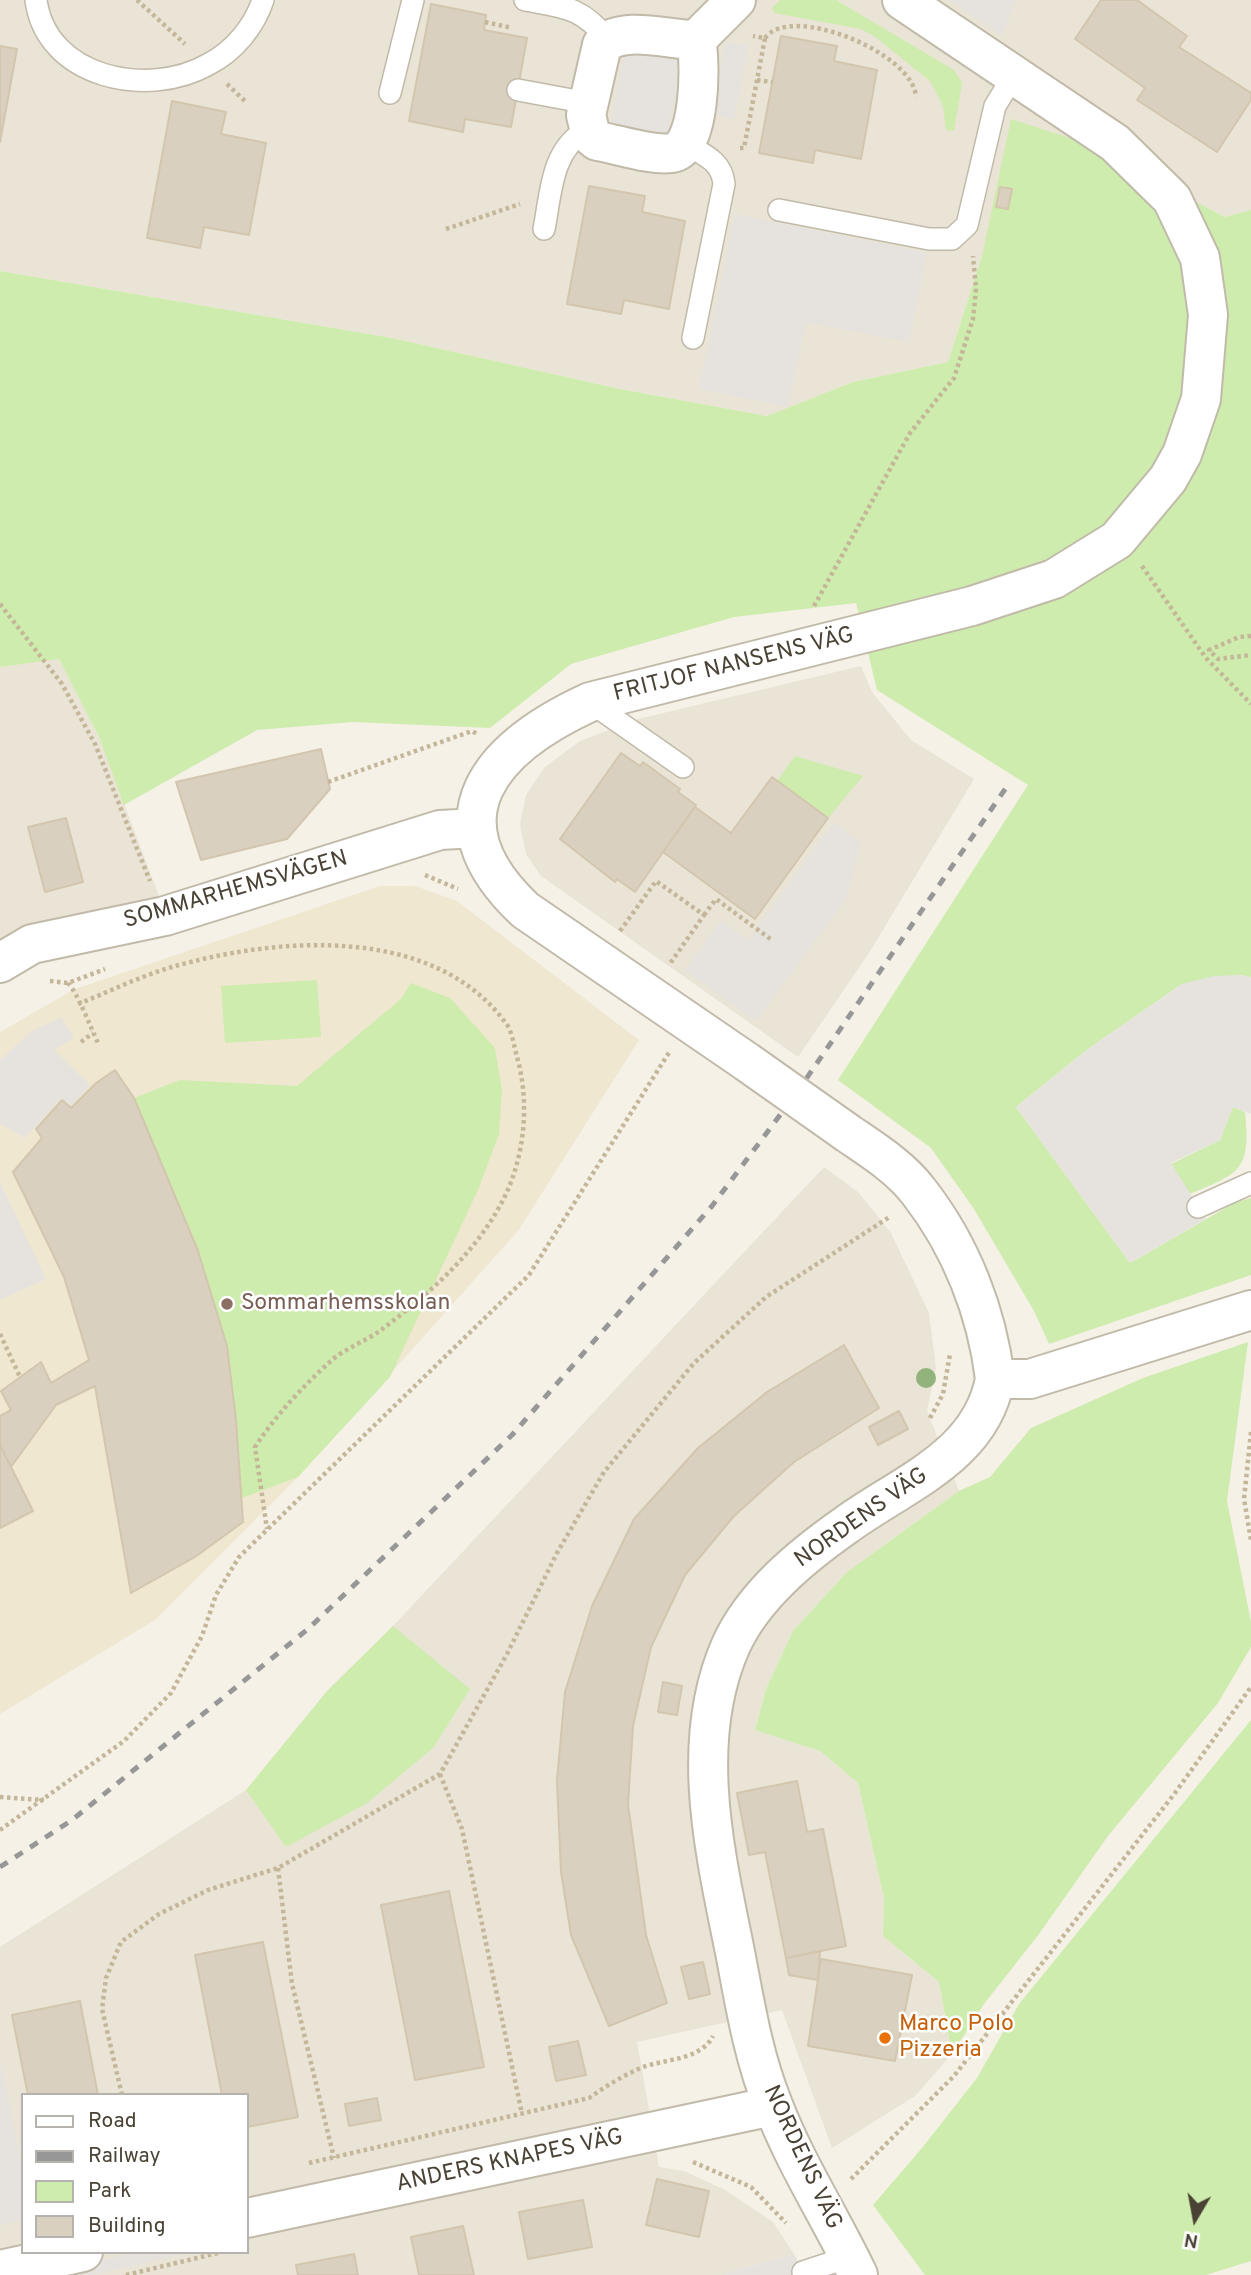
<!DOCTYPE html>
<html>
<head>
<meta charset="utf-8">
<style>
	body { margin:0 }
	#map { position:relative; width:1251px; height:2275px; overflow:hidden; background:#f5f1e7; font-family:Overpass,sans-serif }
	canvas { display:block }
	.legend { position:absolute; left:21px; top:2093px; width:228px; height:161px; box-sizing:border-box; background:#fff; border:2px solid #b6b3ae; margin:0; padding:9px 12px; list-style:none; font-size:21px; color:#494235 }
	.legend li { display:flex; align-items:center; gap:14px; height:35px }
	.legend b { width:35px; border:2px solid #b6b3ae }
	.north { position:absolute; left:1160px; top:2184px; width:70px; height:70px; -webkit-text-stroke:5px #fff; paint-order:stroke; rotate:190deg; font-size:19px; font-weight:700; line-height:28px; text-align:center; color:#494235 }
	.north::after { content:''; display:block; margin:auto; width:24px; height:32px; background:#494235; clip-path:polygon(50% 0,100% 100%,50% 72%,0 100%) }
</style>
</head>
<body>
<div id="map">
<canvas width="1251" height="2275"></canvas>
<ul class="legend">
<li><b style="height:9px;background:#fff"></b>Road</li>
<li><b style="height:9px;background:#979797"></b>Railway</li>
<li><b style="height:19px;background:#ceecad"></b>Park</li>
<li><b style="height:19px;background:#dad0bf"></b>Building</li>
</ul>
<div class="north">N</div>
</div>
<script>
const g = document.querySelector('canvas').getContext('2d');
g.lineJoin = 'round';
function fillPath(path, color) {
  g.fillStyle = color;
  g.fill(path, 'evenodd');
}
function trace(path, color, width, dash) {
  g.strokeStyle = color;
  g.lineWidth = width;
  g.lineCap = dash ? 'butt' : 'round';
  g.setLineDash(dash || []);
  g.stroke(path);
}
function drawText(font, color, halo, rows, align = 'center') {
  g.font = font + ' Overpass,sans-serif';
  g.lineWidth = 5;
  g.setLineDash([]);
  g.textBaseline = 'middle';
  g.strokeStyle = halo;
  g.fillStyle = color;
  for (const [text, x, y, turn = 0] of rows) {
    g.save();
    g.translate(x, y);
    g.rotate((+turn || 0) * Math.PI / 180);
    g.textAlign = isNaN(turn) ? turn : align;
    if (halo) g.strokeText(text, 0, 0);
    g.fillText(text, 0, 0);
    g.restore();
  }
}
const residential = new Path2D(`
	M0 0H1251V210L1225 217 1082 142 982 256 948 362 853 382 767 416 620 389 392 338 0 271Z
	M59 658 99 737 162 904 0 970V667Z
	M861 666 872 692 911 740 974 779 869 953 798 1057 541 876 526 854 520 824 526 795 545 767 580 741 638 719Z
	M824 1167 858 1192 891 1233 929 1313 936 1368 927 1411 959 1491 847 1572 793 1631 766 1689 755 1729 820 1751 858 1783 884 1898 883 1936 939 1982 952 2054 915 2096 832 2148 782 2010 637 2042 659 2167 684 2171 725 2190 773 2222 794 2254 719 2275H0V1947L246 1790 328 1690 393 1626ZM23 2095H247V2252H23Z`);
const education = new Path2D(`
	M380 886H415L457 901 639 1040 518 1231 298 1477 155 1620 0 1714V1032L75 989Z`);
const green = new Path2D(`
	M780 0H836L954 70 962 83 954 131 946 130 943 106 930 81 874 36 861 29 774 13 772 8Z
	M1011 119 1082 142 1225 217 1251 210V977L1240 975 1182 984 1088 1049 1016 1107 1130 1263 1236 1202 1251 1198V1275L1049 1344 1034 1311 974 1209 931 1148 838 1080 1028 785 877 690 856 603 734 617 571 664 490 728 353 722 257 730 124 805 99 737 59 659 0 667V271L392 338 620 389 767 416 853 382 948 362 982 256Z
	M795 756 863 776 828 818 777 781Z
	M317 980 321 1037 225 1043 221 986Z
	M411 983 450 998 495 1048 502 1090 499 1134 478 1190 390 1377 298 1477 242 1498 227 1346 134 1098 180 1080 297 1086 401 999Z
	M1233 1107 1245 1112C1251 1171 1240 1173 1190 1194L1171 1164 1220 1140Z
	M1248 1342 1227 1501 1251 1622V1647L1218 1703 1108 1836 1039 1934 984 2004 952 2054 939 1982 883 1936 884 1898 858 1783 820 1751 755 1730 766 1689 793 1631 847 1572 959 1491 990 1477 1031 1428 1143 1378Z
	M393 1626 470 1689 434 1747 367 1803 286 1847 246 1790 328 1690Z
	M1251 1720V2261L1206 2275H925L873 2205 922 2148 977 2078 1019 2004Z`);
const parking = new Path2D(`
	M949 0H1016L1002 35Z
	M725 42 748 46 734 119 711 114Z
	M645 48 683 55 667 137 610 126 624 54Z
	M735 214 927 253 909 342 806 322 788 407 699 389Z
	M834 823 861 842 846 899 756 1021 685 970 721 921 748 940Z
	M1240 975 1251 977V1114L1233 1107 1220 1140 1171 1163 1206 1219 1130 1263 1016 1107 1088 1049 1182 984 1214 976Z
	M61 1017 74 1038 54 1050 90 1085 71 1106 61 1098 25 1138 0 1124V1060L32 1031Z
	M0 1182 46 1279 0 1300Z
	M0 2061 23 2168V2220L0 2225Z
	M137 2252H193L92 2275H36Z
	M794 2254 805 2275H719Z`);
const building = new Path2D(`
	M1101 0H1137L1187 36 1179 47 1251 93V100L1217 152 1137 100 1145 88 1075 39Z
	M431 4 486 15 484 30 527 38 511 127 465 119 463 132 409 121Z
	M781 36 837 46 834 61 877 70 861 159 815 150 813 163 759 153Z
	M0 46 17 49 0 142Z
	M172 101 226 112 221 134 266 143 249 235 204 227 200 248 147 238Z
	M589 186 645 196 642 212 685 221 669 309 624 300 621 314 567 304Z
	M1000 187 1012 189 1008 209 996 207Z
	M321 749 330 789 287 839 201 860 176 782Z
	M621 753 640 766 643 762 680 789 678 792 696 805 635 892 617 879 615 882 560 839Z
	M772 777 828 818 755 919 663 852 695 807 731 833Z
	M66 818 83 882 45 892 28 827Z
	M115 1070 134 1098 198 1251 227 1346 236 1420 243 1522 195 1557 131 1593 95 1386 56 1405 11 1467 0 1445V1416L11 1410 1 1391 41 1362 51 1383 89 1360 64 1277 13 1172 42 1138 36 1129 62 1100 71 1108 96 1083Z
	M844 1345 879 1408 794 1462 734 1516 685 1575 651 1647 633 1726 628 1804 646 1935 667 2003 609 2026 571 1935 561 1872 557 1780 565 1692 592 1606 634 1519 698 1448 767 1392Z
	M899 1411 908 1429 878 1445 869 1427Z
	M0 1445 33 1511 0 1528Z
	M663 1682 682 1686 677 1715 658 1712Z
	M797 1781 807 1832 823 1829 846 1946 786 1958 765 1852 749 1855 737 1793Z
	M449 1891 484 2067 415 2080 381 1905Z
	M263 1942 298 2117 247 2127V2095H222L195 1955Z
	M820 1951 818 1980 789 1975 786 1958Z
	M821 1959 912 1975 895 2061 808 2046Z
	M703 1962 710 1994 689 1999 681 1967Z
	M80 2001 98 2095H28L12 2015Z
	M578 2041 586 2075 556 2081 549 2047Z
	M377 2098 381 2120 349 2126 345 2104Z
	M657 2179 709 2191 699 2237 646 2225Z
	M583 2200 592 2247 528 2259 519 2212Z
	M463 2226 474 2275H419L411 2237Z
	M354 2254 358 2275H298L296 2265Z`);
const path = new Path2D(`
	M137 0 185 44
	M485 22 512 28
	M765 38C790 3 913 52 916 97
	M757 80 772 82
	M227 84 247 103
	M740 148H744L765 38 753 36
	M446 229 520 204
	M1142 566 1206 658 1251 704
	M0 604 62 684 95 744 150 881
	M814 606 910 433 954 378 973 319 976 289 973 256
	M1251 636 1239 637 1209 650 1218 659 1251 655
	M328 782 472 731 477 734
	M425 875 458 889
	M704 915 716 899 773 941
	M620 931 656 881 704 915 669 965
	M50 981 68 983 105 969
	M68 983C77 992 91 1028 98 1043
	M78 1004C109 992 140 976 172 967 276 937 432 924 505 1022 512 1030 514 1046 517 1057 530 1102 525 1157 503 1200 476 1253 428 1295 381 1330 366 1341 346 1348 332 1360 303 1386 276 1415 255 1447L267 1529
	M81 1042 93 1033
	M0 1334 20 1377
	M930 1418 943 1394 950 1354
	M1251 1432 1244 1499 1251 1540
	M440 1774 462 1829 522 2114
	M0 1797 44 1800
	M0 1830 124 1741 171 1693 202 1636 216 1595 239 1557 529 1275 670 1051
	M278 1868 292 1984 334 2158
	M122 2095 102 2009 106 1978 121 1942 159 1914 208 1890 278 1868 440 1774 507 1654 557 1553 604 1472 694 1363 766 1297 891 1216
	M693 2162 751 2187 786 2223
	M309 2163 589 2098C606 2086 624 2075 643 2067 665 2059 701 2060 713 2036
	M851 2179 954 2076 1175 1793 1251 1687
	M126 2275 222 2252`);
const lane = new Path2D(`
	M36 0C46 78 148 99 209 64 234 51 254 27 263 0
	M525 0C564 7 582 7 608 40
	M518 90 588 103
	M390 93 413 0
	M686 144C704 155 722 161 724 184L693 338
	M779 210 929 239H952L967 225 995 106 1014 75
	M544 229C551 194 551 149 587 130
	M590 702 683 767
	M1198 1207 1251 1183
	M803 2272 849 2257`);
const street = new Path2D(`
	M696 40C701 62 701 150 671 153 652 156 617 144 597 141L591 136 586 115 602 45C624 25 668 40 696 40L736 0
	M0 963 32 944 165 916 440 830 476 828
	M747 1062 525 910C427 818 492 747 590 702L972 606 1054 579 1117 540 1168 479 1182 454 1201 399 1208 315 1200 258 1172 199 1115 143 902 0
	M849 1134C874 1151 901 1168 919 1192 961 1246 987 1312 995 1379
	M247 2218 773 2106
	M0 2270 83 2252
	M858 2275C831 2218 796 2165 773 2105 753 2056 745 2004 735 1952 715 1853 688 1742 731 1645 754 1595 802 1556 846 1525 904 1483 981 1456 995 1379H1030L1251 1310`);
const rail = new Path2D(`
	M0 1867 72 1820 308 1629 512 1435 712 1206 795 1095 1010 782`);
const streetBridge = new Path2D(`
	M747 1062 849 1134`);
const trees = [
	[926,1378]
];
const markers = [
	[227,1304,7,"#8d6e63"],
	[885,2038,7,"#e8710a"]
];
const streetNames = [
	["FRITJOF NANSENS VÄG",734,666,-14],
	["SOMMARHEMSVÄGEN",236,891,-16],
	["NORDENS VÄG",862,1519,-35],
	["NORDENS VÄG",801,2158,65],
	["ANDERS KNAPES VÄG",510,2162,-12]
];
const educationNames = [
	["Sommarhemsskolan",241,1304]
];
const foodNames = [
	["Marco Polo",899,2025],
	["Pizzeria",899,2051]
];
fillPath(residential, '#e9e4d5');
fillPath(education, '#efe7d0');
fillPath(green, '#ceecad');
fillPath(parking, '#e6e3df');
fillPath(building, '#dad0bf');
trace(building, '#d3c6ae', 2);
trace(lane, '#c1baa9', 24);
trace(street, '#c1baa9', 42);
trace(path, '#c4b699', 4.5, [3.5, 3.5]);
trace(lane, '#fff', 21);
trace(street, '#fff', 38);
trace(rail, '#979797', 5, [9, 9]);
trace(streetBridge, '#c1baa9', 42, []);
trace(streetBridge, '#fff', 38);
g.fillStyle = '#93b37c';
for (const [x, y] of trees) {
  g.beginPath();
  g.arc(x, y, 10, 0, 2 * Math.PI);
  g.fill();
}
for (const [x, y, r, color] of markers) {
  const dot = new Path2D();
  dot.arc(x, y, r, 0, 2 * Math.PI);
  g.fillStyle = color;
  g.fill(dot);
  trace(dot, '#fff', 2.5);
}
drawText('23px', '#494235', '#fff', streetNames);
drawText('23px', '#785e54', '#fff', educationNames, 'left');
drawText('23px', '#c56008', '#fff', foodNames, 'left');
</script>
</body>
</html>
